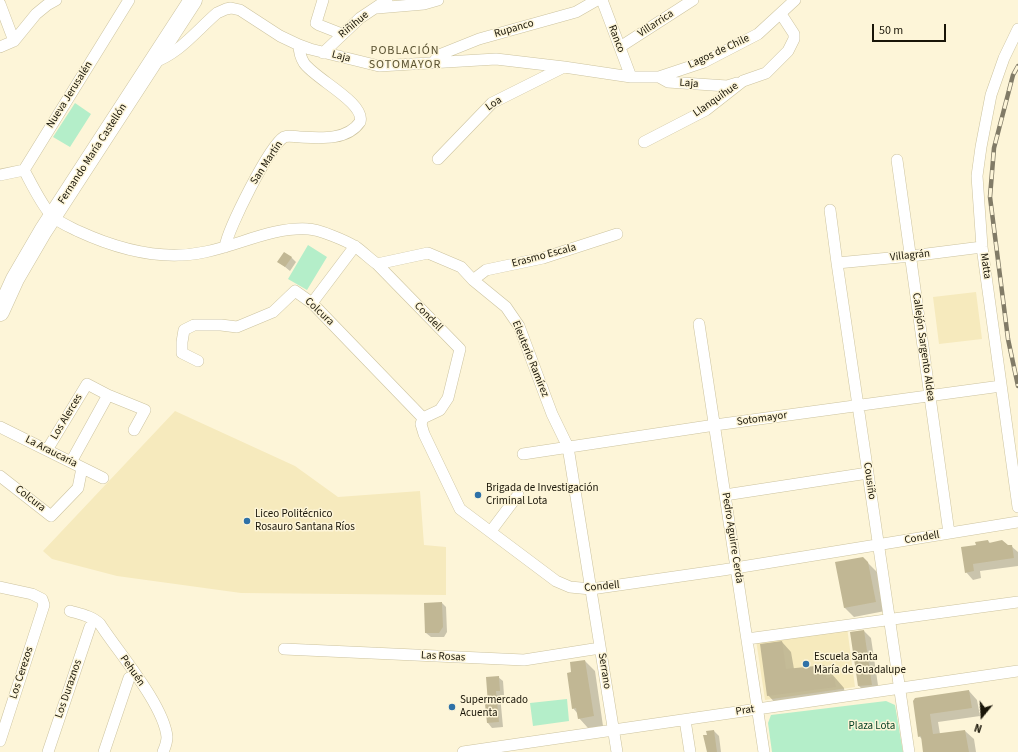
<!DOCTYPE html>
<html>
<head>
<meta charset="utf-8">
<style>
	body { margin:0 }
	#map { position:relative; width:1018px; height:752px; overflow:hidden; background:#fdf5d8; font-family:"Source Sans 3",sans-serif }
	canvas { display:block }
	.north { position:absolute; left:962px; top:696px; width:40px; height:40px; -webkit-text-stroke:3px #fdf5d8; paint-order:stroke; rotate:198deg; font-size:11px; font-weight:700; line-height:16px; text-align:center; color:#191508 }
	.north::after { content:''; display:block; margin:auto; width:14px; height:18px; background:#191508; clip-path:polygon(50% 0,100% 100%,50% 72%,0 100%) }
	.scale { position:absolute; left:872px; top:24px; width:74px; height:18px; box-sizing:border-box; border:2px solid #191508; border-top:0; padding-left:5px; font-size:12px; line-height:14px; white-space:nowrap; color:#191508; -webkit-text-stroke:3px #fdf5d8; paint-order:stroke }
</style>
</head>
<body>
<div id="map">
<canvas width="1018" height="752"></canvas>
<div class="north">N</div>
<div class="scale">50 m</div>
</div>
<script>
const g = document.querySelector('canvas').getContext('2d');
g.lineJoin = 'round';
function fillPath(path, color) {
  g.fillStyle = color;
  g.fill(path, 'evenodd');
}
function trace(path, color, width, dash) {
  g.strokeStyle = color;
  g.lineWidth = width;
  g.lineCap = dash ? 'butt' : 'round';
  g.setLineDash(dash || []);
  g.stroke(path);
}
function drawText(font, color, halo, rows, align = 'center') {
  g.font = font + ' "Source Sans 3",sans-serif';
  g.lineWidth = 3;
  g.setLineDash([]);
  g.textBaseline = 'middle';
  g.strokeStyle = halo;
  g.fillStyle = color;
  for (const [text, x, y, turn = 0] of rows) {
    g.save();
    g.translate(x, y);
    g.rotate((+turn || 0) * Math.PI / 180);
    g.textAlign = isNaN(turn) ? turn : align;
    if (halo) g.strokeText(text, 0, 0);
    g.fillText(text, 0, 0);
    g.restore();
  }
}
const built = new Path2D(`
	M976 292 982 339 939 344 933 297Z
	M175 411 295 466 338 497 420 491 424 545 446 547V595L241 593 117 576 52 559 43 551Z
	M847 627 855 687 765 700 756 640Z`);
const green = new Path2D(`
	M75 103 91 114 70 147 53 137Z
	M308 245 327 257 307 290 288 279Z
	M567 699 569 721 533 726 530 703Z
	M886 701 895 705 903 752H772L768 723 771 715Z`);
const shadow = new Path2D(`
	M291 257 296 262 290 271 279 262Z
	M988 541 990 543 1011 546 1018 552V566L980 571 981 578 973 580 966 572 977 545Z
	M868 563 878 573 885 611 854 617 844 607Z
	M442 603 446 607 447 632 444 637H431L426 633Z
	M864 631 871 638 879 692 866 693 859 686 851 633Z
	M782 642 791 652 794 669 825 666 844 688 845 697 777 705 768 695Z
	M585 661 595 671 603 726 588 728 579 718 578 714 573 708Z
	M498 677 503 681 504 695H500L503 727 492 728 488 723 486 705 490 704Z
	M969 691 977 700 980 716 938 722 940 734 965 731 974 739 976 752H924L922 739 919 736 914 701Z
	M714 731 719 736 721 752H708V736Z`);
const building = new Path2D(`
	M284 252 292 257 285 267 277 262Z
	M988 540 989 543 1002 540 1008 545H1012L1014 558 973 564 974 571 965 573 961 547 976 545 975 542Z
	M863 557 868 562 876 602 844 608 835 562Z
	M442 602 443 627 439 633H425L424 603Z
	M864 630 872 685 858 686 850 632Z
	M782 641 786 669 825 665 826 678 834 677 836 687 767 696 760 644Z
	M585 660 594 716 578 719 576 708 572 709 567 673 571 672 570 662Z
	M499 676 500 691H496L499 722 487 723 485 704H488L486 677Z
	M969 690 972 708 930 714 933 734 965 730 969 752H923L921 736 918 737 913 701 915 698Z
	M714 730 717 752H707L703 735H707L706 731Z`);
const street = new Path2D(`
	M323 0 316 23 319 25 342 34
	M602 0 631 77
	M0 4 14 41
	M377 8 424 4 438 0
	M1018 29 1004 58 991 95 981 147 977 176 982 247 1018 507
	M0 47 14 41 36 14 47 5 56 0
	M620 47 693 0
	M323 53 360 18 387 0
	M434 62 439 55 479 39 576 12 597 0
	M152 63C179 54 196 31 217 13L226 9 231 8 240 10 280 36 299 45 310 49 379 66 496 59 564 67 631 77H659L704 62 758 34 795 0
	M659 77 668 82 727 86 737 83
	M644 142 706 110 743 81 766 73 788 51 794 39V34L781 14
	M438 159 492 103 564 67
	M897 160 949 533
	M24 170C31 183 42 206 52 216 58 222 70 227 78 231 117 249 163 261 205 252 240 245 272 227 308 229 318 229 347 241 356 247 363 252 370 259 377 264L428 253 461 267 473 280 506 307 519 326 552 414 568 447 617 752
	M0 175 24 170 129 0
	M830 210 837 263 909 752
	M225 247C228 229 269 146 284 137 289 135 295 137 300 137 319 138 347 141 360 122 366 103 315 79 304 63 301 58 299 52 299 45
	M837 263 911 256 982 247
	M377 264 460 349 448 398 440 410 423 418 421 424 424 434 460 509 556 581 570 587 591 589 723 570 1018 522
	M473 280 486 270 543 258 617 234
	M312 303 355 246
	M699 324 764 752
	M198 361 182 353V342L184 330 194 325H221L237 327 273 312 295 291 312 303 423 418
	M0 427 103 478
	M47 450 87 384 108 395 145 410 134 430
	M523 454 715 425 1001 386
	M71 462 108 395
	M0 476 51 516 78 488 82 468
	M725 495 868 473
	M491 531 518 495
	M0 587 32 594 42 599 44 605 0 741
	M70 611C80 614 92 616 100 624 118 652 164 705 167 737 167 743 165 747 163 752
	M747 639 1018 602
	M284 649 524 660 600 648
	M685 720 690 752
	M48 752 90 627
	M104 752 129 678
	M463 752 1018 671`);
const primary = new Path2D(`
	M0 312 15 279 43 231 193 0`);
const rail = new Path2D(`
	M1018 66 1013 75 994 148 990 197 1008 339 1018 386`);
const markers = [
	[478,495,4,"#2f71a7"],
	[247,521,4,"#2f71a7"],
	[806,664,4,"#2f71a7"],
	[452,707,4,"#2f71a7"]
];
const streetNames = [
	["Villarrica",656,24,-33],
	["Riñihue",354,25,-40],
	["Rupanco",514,29,-16],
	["Ranco",616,39,69],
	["Lagos de Chile",719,52,-25],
	["Laja",341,57,14],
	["Laja",689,84,4],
	["Nueva Jerusalén",70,95,-58],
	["Llanquihue",716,100,-35],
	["Loa",494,104,-35],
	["Fernando María Castellón",93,154,-57],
	["San Martín",267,163,-57],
	["Erasmo Escala",544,256,-15],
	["Villagrán",910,256,-6],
	["Matta",985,266,82],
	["Colcura",319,312,43],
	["Condell",428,317,46],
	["Callejón Sargento Aldea",923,347,82],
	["Eleuterio Ramírez",530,359,68],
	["Los Alerces",67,417,-59],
	["Sotomayor",762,419,-8],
	["La Araucaria",51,452,27],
	["Cousiño",869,481,82],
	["Colcura",30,499,38],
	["Pedro Aguirre Cerda",732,538,81],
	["Condell",922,538,-9],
	["Condell",602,587,-5],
	["Las Rosas",443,657,3],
	["Pehuén",132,671,55],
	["Serrano",604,671,81],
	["Los Cerezos",22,673,-72],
	["Los Duraznos",69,689,-71],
	["Prat",745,711,-8]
];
const poiNames = [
	["Brigada de Investigación",486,489],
	["Criminal Lota",486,502],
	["Liceo Politécnico",255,515],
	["Rosauro Santana Ríos",255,528],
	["Escuela Santa",814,658],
	["María de Guadalupe",814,671],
	["Supermercado",460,701],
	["Acuenta",460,714]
];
const parkNames = [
	["Plaza Lota",872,727]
];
const neighbourhoodNames = [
	["POBLACIÓN",405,51],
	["SOTOMAYOR",405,65]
];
fillPath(built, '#f6eabd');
fillPath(green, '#b4eec9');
fillPath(shadow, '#0003');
fillPath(building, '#c1b794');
trace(street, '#ccc39f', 12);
trace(primary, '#ccc39f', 19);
trace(street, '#fff', 11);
trace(primary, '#fff', 18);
trace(rail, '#817b67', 4.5);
trace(rail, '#fdf5d8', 3, [9]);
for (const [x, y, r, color] of markers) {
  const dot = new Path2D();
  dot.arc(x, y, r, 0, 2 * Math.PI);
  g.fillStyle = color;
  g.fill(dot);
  trace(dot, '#fdf5d8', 1.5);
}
drawText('11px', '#191508', '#fdf5d8', streetNames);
drawText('11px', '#191508', '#fdf5d8', poiNames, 'left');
drawText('11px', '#003c20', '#fdf5d8', parkNames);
g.letterSpacing = '1px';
drawText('12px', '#574f2f', '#fdf5d8', neighbourhoodNames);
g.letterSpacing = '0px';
</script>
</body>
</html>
